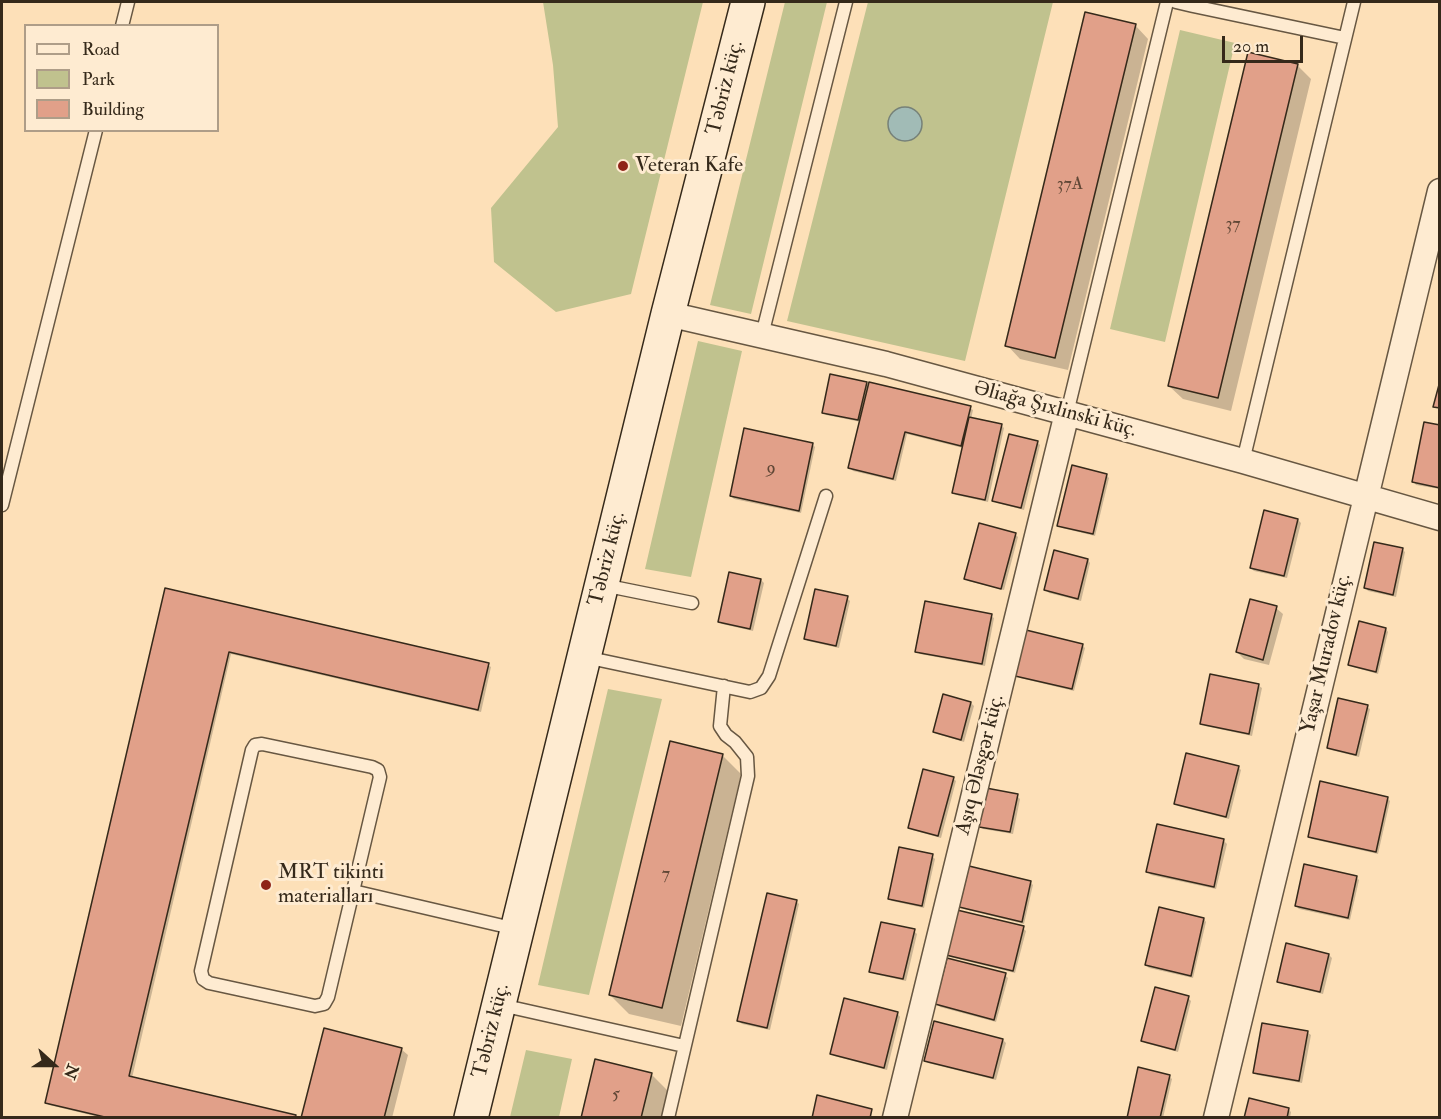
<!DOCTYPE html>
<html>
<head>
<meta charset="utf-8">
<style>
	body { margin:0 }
	#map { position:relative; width:1441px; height:1119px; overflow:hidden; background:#fde0b8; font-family:"IM FELL Double Pica",serif }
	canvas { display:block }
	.frame { position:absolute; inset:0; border:3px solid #35291a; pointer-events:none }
	.legend { position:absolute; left:24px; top:24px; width:195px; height:108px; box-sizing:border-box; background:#feebd1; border:2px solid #ae9d88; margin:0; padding:8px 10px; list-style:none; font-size:18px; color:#35291a }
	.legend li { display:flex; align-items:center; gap:12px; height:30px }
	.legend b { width:30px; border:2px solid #ae9d88 }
	.north { position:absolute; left:24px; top:1035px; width:60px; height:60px; -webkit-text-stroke:4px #feebd1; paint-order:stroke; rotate:111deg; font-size:16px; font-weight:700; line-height:24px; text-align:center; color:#35291a }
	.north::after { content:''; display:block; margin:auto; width:21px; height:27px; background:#35291a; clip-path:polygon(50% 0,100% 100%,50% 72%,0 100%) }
	.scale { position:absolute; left:1222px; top:36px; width:81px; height:27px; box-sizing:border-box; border:3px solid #35291a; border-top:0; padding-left:8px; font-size:18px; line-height:21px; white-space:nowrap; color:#35291a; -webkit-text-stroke:4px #feebd1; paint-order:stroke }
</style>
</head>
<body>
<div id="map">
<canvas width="1441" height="1119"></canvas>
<div class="frame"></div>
<ul class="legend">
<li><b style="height:8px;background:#feebd1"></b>Road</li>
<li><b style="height:16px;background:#c0c28e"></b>Park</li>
<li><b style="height:16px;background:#e1a089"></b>Building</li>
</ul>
<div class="north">N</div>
<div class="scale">20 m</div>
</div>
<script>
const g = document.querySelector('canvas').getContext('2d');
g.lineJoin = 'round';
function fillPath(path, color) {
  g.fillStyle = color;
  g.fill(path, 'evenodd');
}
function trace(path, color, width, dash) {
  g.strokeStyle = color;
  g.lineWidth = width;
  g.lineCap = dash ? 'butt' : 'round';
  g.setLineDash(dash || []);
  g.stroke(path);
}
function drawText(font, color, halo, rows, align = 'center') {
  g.font = font + ' "IM FELL Double Pica",serif';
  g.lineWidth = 6;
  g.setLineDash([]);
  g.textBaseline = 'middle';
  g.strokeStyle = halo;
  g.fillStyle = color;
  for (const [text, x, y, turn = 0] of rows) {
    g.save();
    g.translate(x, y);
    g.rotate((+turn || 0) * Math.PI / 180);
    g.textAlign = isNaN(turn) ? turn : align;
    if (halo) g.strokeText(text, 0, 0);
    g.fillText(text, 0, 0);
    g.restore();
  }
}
const green = new Path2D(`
	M543 2H703L631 294 556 312 494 262 491 208 558 127 553 65Z
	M785 2H827L751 314 710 305Z
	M868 2H1053L965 361 787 321Z
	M1180 30 1235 43 1165 342 1110 329Z
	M698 341 742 351 691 577 645 569Z
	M608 689 662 699 589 995 538 985Z
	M526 1050 572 1059 559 1117H510Z`);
const water = new Path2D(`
	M888 124a17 17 0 1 1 34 0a17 17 0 1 1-34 0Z`);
const shadow = new Path2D(`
	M1135 25 1148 39 1068 370 1020 359 1007 345Z
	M1298 66 1311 79 1231 411 1183 399 1169 386Z
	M866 383 869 386 970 408 973 410 971 419 1001 425 1004 428 988 502 956 495 953 492 963 448 907 434 896 481 853 471 850 468 861 422 826 415 824 412Z
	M1440 427V489L1416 485 1414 482Z
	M1037 442 1040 445 1024 510 997 503 994 500Z
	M812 444 815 447 801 513 734 499 731 496Z
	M1107 476 1109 478 1095 536 1062 528 1059 525Z
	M1298 520 1301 523 1287 578 1254 571 1251 568Z
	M1015 534 1018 537 1004 590 968 581 965 578Z
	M1402 549 1405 552 1396 597 1368 591 1366 588Z
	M1088 560 1090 563 1081 601 1049 593 1046 590Z
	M761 580 764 583 753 631 722 624 719 621Z
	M166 590 488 665 491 667 481 712 231 654 132 1078 295 1116 296 1118H103L49 1105 46 1102Z
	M847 598 850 601 839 648 808 641 805 639Z
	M1276 608 1283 614 1269 665 1244 659 1237 652Z
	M991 616 994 618 985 666 920 654 917 651Z
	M1386 629 1388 632 1378 674 1353 667 1350 664Z
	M1082 645 1085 648 1074 691 1020 678 1017 675Z
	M1259 686 1262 688 1252 736 1205 726 1202 723Z
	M971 703 974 706 964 742 937 734 934 731Z
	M1367 707 1370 709 1359 757 1331 750 1328 748Z
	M722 755 741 774 681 1026 629 1014 610 995Z
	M1238 767 1241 770 1229 819 1178 806 1175 803Z
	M953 778 956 781 941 838 912 830 909 828Z
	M1017 796 1020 799 1013 834 983 829 980 826Z
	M1387 798 1390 801 1378 854 1312 839 1309 836Z
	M1224 841 1227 844 1216 889 1151 875 1148 872Z
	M932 856 935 859 924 908 892 901 889 898Z
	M1356 877 1359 880 1350 920 1299 909 1296 906Z
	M1030 882 1033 885 1024 924 964 909 961 906Z
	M796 901 799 904 770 1030 742 1024 739 1021Z
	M1204 919 1206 922 1193 978 1149 968 1146 965Z
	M1023 928 1026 931 1015 973 950 957 948 954Z
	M914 931 917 934 906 981 874 974 871 971Z
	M1329 955 1332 958 1323 994 1282 984 1279 981Z
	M1005 975 1008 978 996 1022 940 1007 937 1004Z
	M1188 998 1191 1001 1178 1052 1145 1043 1142 1040Z
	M845 1000 898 1014 900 1017 887 1070 834 1056 831 1053Z
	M935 1023 1003 1040 1006 1043 996 1080 928 1063 925 1060Z
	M1308 1033 1311 1035 1302 1083 1257 1075 1255 1072Z
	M401 1049 408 1055 392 1118H303Z
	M651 1074 670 1093 664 1118H582Z
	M1169 1076 1172 1079 1163 1118H1128Z
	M1288 1109 1291 1112 1290 1118H1245Z`);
const building = new Path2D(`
	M1085 12 1136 24 1055 358 1005 346Z
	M1248 52 1298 64 1218 398 1168 386Z
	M830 374 867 382 858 420 822 413Z
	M1440 381V408L1433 407Z
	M869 382 971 406 961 446 905 432 893 479 848 468Z
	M969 417 1002 424 985 500 952 493Z
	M1424 422 1440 425V488L1412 482Z
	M744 428 813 443 799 511 730 496Z
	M1009 434 1038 441 1021 508 992 501Z
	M1072 465 1107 474 1093 534 1057 526Z
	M1264 510 1298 519 1284 576 1250 568Z
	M979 523 1016 533 1001 589 964 579Z
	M1374 542 1403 548 1393 595 1364 588Z
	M1054 550 1088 559 1078 599 1044 590Z
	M729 572 761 579 750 629 718 622Z
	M165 588 489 663 478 710 229 652 129 1076 296 1115 295 1118H109L45 1103Z
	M815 589 848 596 836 646 804 639Z
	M1250 599 1277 606 1263 660 1236 652Z
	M925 601 992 614 982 664 915 652Z
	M1359 621 1386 628 1376 672 1348 665Z
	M1026 630 1083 644 1072 689 1015 676Z
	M1210 674 1259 684 1249 734 1200 724Z
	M943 694 971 702 961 740 933 732Z
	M1338 698 1368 705 1356 755 1327 748Z
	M670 741 723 754 662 1008 609 995Z
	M1186 753 1239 766 1226 817 1174 804Z
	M923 769 954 777 938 836 908 828Z
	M1320 781 1388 797 1376 852 1308 837Z
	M986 788 1018 794 1010 832 979 827Z
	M1157 824 1224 839 1214 887 1146 872Z
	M899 847 933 854 922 906 888 899Z
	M1304 864 1357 876 1348 918 1295 906Z
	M969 866 1031 881 1022 922 959 907Z
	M767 893 797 900 767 1028 737 1021Z
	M1159 907 1204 918 1191 976 1145 965Z
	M957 910 1024 926 1013 971 946 955Z
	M881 922 915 929 903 979 869 972Z
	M1286 943 1329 954 1320 992 1277 982Z
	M947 958 1006 973 994 1020 935 1004Z
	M1155 987 1189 996 1175 1050 1141 1041Z
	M844 998 898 1012 884 1068 830 1054Z
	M934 1021 1003 1039 993 1078 924 1061Z
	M1262 1023 1308 1031 1299 1081 1253 1073Z
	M324 1028 402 1048 384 1118H301Z
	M595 1059 652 1073 641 1118H581Z
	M1138 1067 1170 1075 1160 1118H1127Z
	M817 1095 872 1109 870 1118H812Z
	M1249 1098 1289 1108 1287 1118H1244Z`);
const service = new Path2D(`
	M1176 2 1193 6 1345 38
	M122 26 128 2
	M762 335 846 2
	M1067 413 1167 2
	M1243 461 1354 2
	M2 505 96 130
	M603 585 692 603
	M585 657 750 692 761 688 769 676 826 496
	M262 744 372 767 378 770 380 777 328 997 324 1004 315 1006 209 983 203 979 201 971 252 750 255 745Z
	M353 891 516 929
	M501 1005 684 1046
	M668 1118 748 776 747 757 735 742 726 735 720 726 724 686`);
const minor = new Path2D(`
	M668 314 886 364 1243 461 1440 518
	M895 1118 1067 413
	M1216 1118 1440 191`);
const secondary = new Path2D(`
	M471 1118 668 314 748 2`);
const markers = [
	[623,166,6,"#8f2418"],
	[266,885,6,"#8f2418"]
];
const numberNames = [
	["37A",1070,185],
	["37",1233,225],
	["9",771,469],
	["7",666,875],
	["5",616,1095]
];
const streetNames = [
	["Təbriz küç.",726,88,-76],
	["Əliağa Şıxlinski küç.",1055,410,15],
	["Təbriz küç.",608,559,-76],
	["Yaşar Muradov küç.",1327,654,-77],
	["Aşıq Ələsgər küç.",981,765,-76],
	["Təbriz küç.",492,1031,-76]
];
const poiNames = [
	["Veteran Kafe",635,166],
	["MRT tikinti",278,873],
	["materialları",278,897]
];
fillPath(green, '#c0c28e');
fillPath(water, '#a1bbb6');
trace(water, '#768178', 1.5);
fillPath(shadow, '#0003');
fillPath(building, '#e1a089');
trace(building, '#35291a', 1.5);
trace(service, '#675742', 15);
trace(minor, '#675742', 27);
trace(secondary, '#35291a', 36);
trace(service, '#feebd1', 12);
trace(minor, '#feebd1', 24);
trace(secondary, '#feebd1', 33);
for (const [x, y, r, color] of markers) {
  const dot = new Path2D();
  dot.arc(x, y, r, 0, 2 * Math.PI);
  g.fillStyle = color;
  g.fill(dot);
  trace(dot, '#feebd1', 2);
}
drawText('18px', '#604736', null, numberNames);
drawText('21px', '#35291a', '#feebd1', streetNames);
drawText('21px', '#35291a', '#feebd1', poiNames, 'left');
</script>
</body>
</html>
